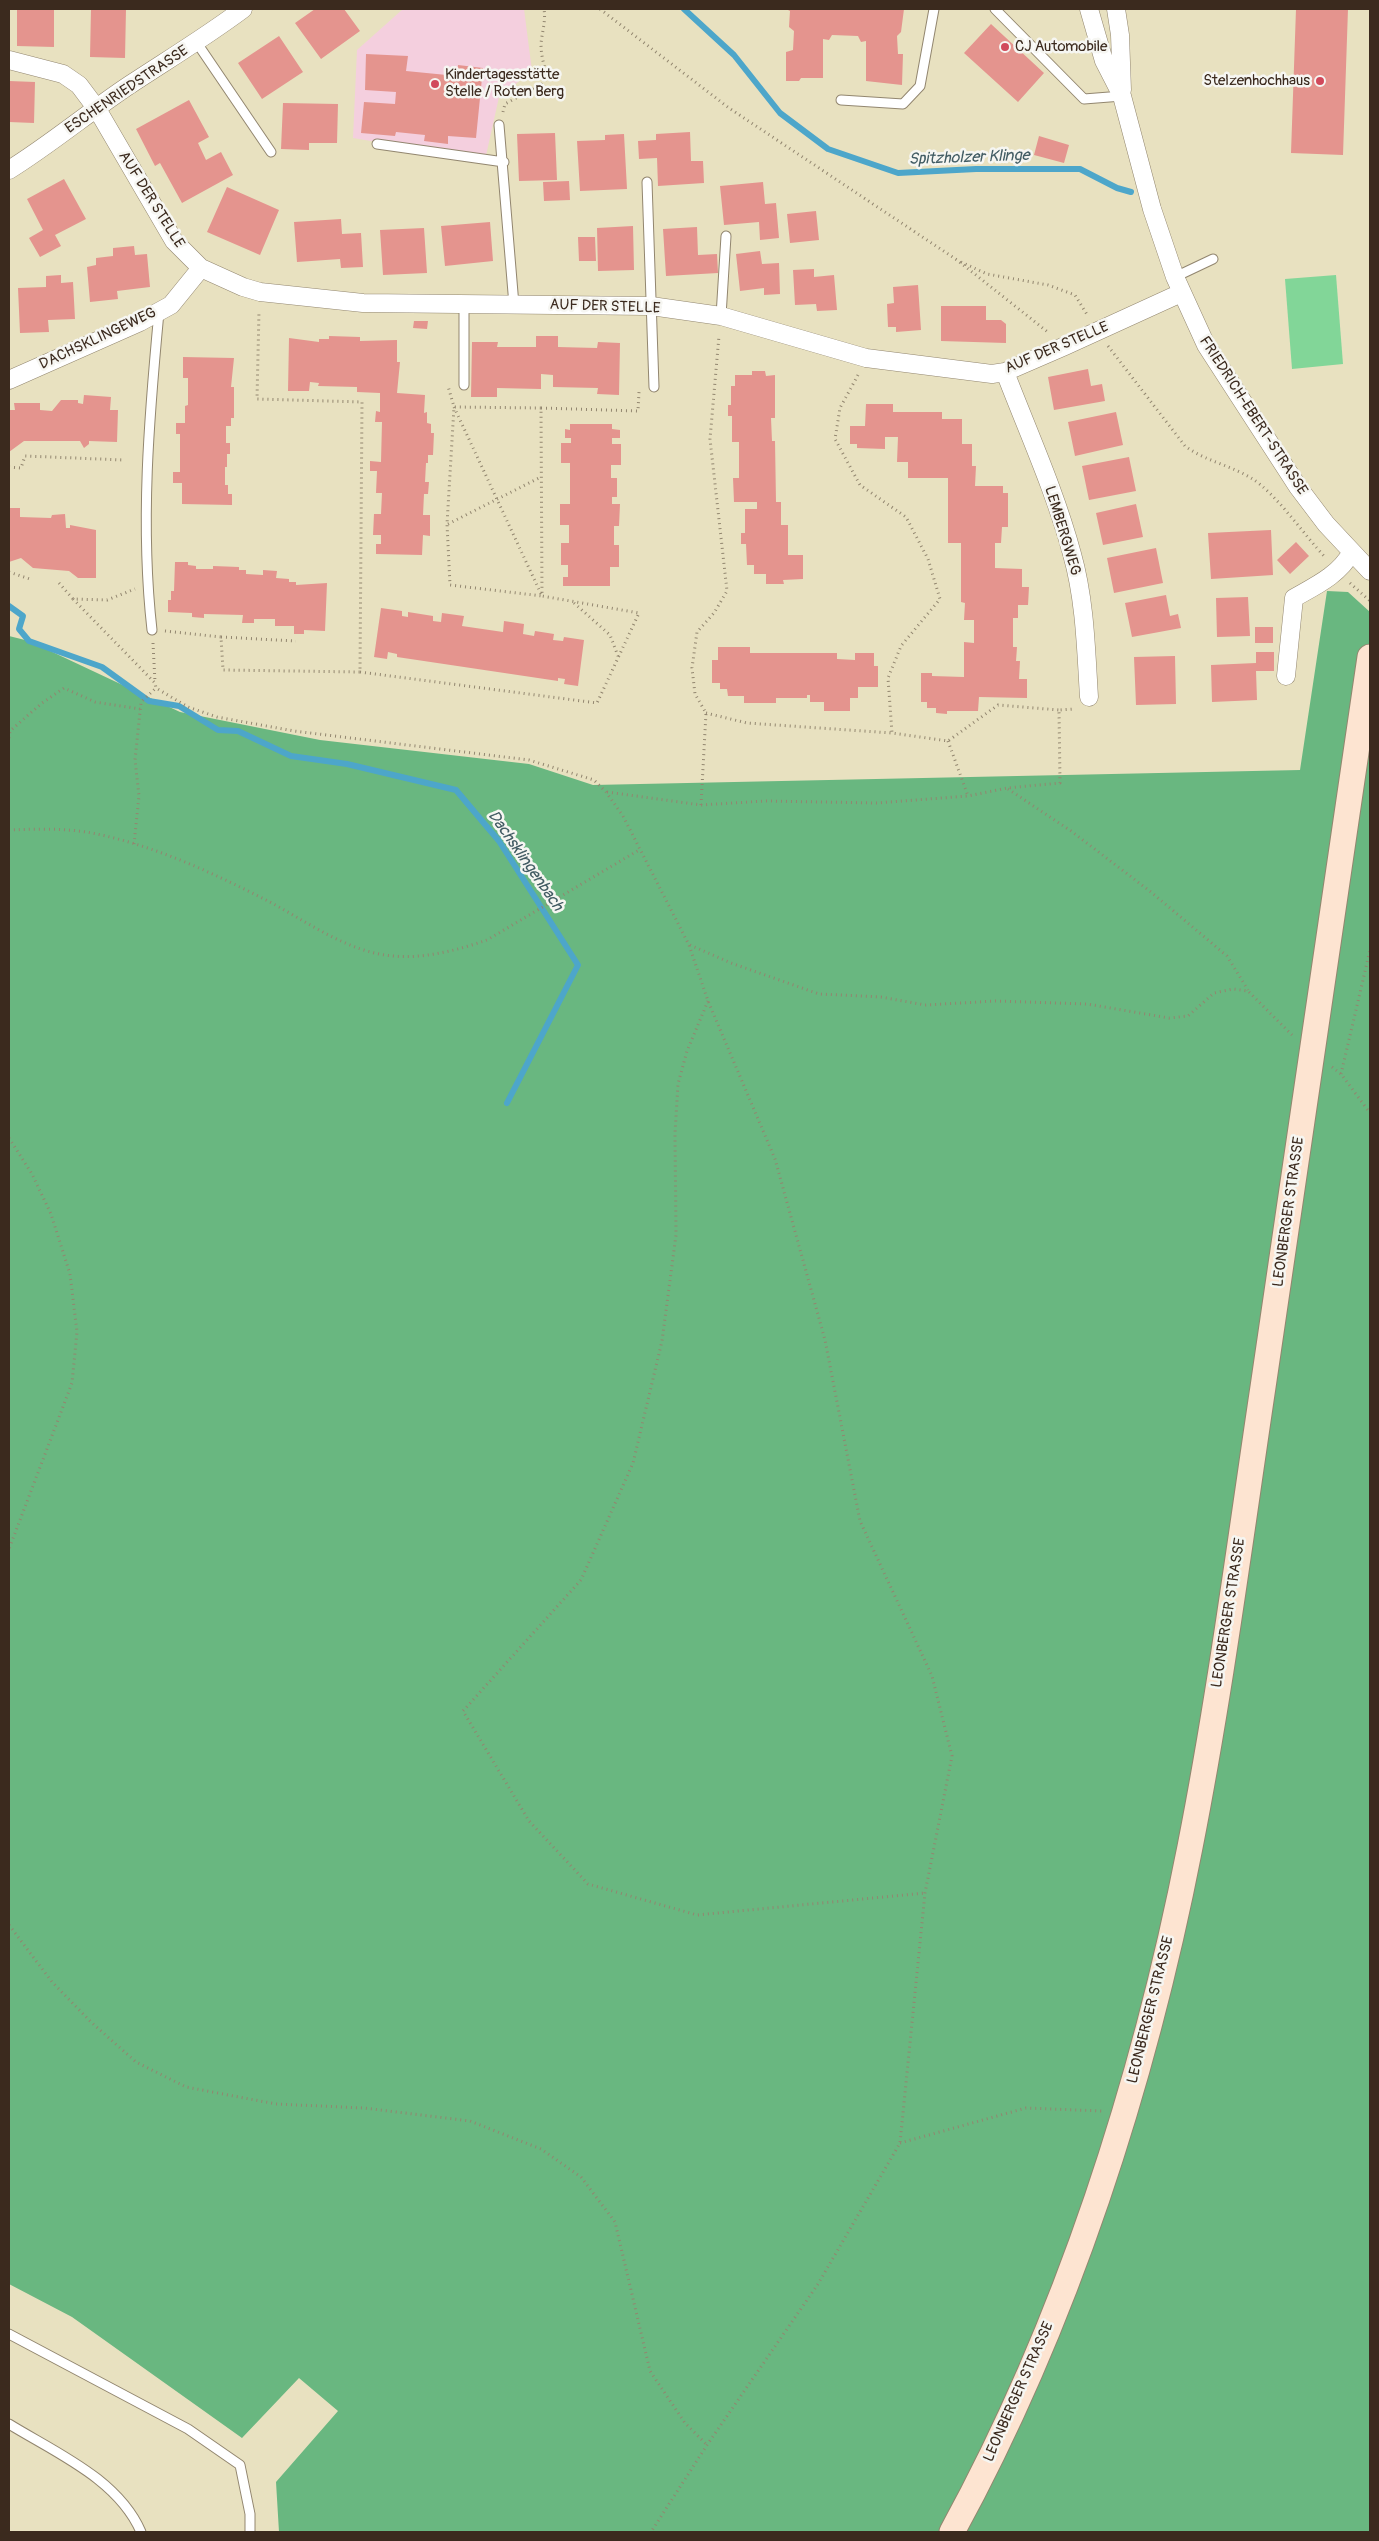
<!DOCTYPE html>
<html>
<head>
<meta charset="utf-8">
<style>
	body { margin:0 }
	#map { position:relative; width:1379px; height:2541px; overflow:hidden; background:#e8e1c0; font-family:Pangolin,sans-serif }
	canvas { display:block }
	.frame { position:absolute; inset:0; border:10px solid #3b2a1e; pointer-events:none }
</style>
</head>
<body>
<div id="map">
<canvas width="1379" height="2541"></canvas>
<div class="frame"></div>
</div>
<script>
const g = document.querySelector('canvas').getContext('2d');
g.lineJoin = 'round';
function fillPath(path, color) {
  g.fillStyle = color;
  g.fill(path, 'evenodd');
}
function trace(path, color, width, dash) {
  g.strokeStyle = color;
  g.lineWidth = width;
  g.lineCap = dash ? 'butt' : 'round';
  g.setLineDash(dash || []);
  g.stroke(path);
}
function drawText(font, color, halo, rows, align = 'center') {
  g.font = font + ' Pangolin,sans-serif';
  g.lineWidth = 5;
  g.setLineDash([]);
  g.textBaseline = 'middle';
  g.strokeStyle = halo;
  g.fillStyle = color;
  for (const [text, x, y, turn = 0] of rows) {
    g.save();
    g.translate(x, y);
    g.rotate((+turn || 0) * Math.PI / 180);
    g.textAlign = isNaN(turn) ? turn : align;
    if (halo) g.strokeText(text, 0, 0);
    g.fillText(text, 0, 0);
    g.restore();
  }
}
const built = new Path2D(`
	M403 9H524L532 71 499 97 485 160 353 138 357 50Z`);
const green = new Path2D(`
	M1336 275 1343 364 1292 369 1285 279Z`);
const forest = new Path2D(`
	M1327 591 1348 592 1370 612V2532H279L276 2482 338 2411 299 2378 242 2438 72 2317 9 2284V636L29 641 180 712 320 740 529 764 593 785 1300 770Z`);
const stream = new Path2D(`
	M684 9 734 55 780 113 828 149 898 173 976 169H1080L1117 188 1131 192
	M9 606 23 616 19 629 29 641 102 667 149 701 179 706 218 730 238 731 291 756 347 764 456 790 499 841 578 965 507 1103`);
const building = new Path2D(`
	M17 9H54V47L17 46Z
	M91 9H126L125 58 90 57Z
	M315 9H344L360 31 321 59 295 23Z
	M786 9H904L901 32 897 36 898 54H903L902 85 866 81V41L861 42 858 36 832 35 829 40 823 39V78H801L799 81H786V52L793 50 794 31 789 27 790 11Z
	M1296 9H1348L1343 155 1291 153Z
	M991 24 1044 73 1018 102 964 53Z
	M279 36 303 72 262 99 238 63Z
	M366 54 408 56 406 71 457 76 458 65 483 68 476 138 448 136V144L424 141 425 135 396 132 395 136 361 133 364 102 395 104 396 92 365 90Z
	M9 81 35 82 34 123 9 122Z
	M189 100 209 137 198 143 206 160 221 152 233 175 182 203 160 163 155 166 136 129Z
	M283 103 338 104 337 143H309V150L281 149Z
	M690 132 691 161H703L704 183 658 186 657 158 639 159 638 141 656 140V134Z
	M555 133 557 180 519 181 517 134Z
	M624 134 627 189 580 191 577 141 605 140V135Z
	M1039 136 1069 145 1064 163 1034 155Z
	M64 179 86 219 55 235 61 246 40 257 29 238 43 230 27 199Z
	M569 181 570 200 544 201 543 182Z
	M763 182 765 204 776 203 779 238 760 240 759 222 724 225 720 186Z
	M227 187 279 210 260 255 207 232Z
	M816 211 819 240 790 243 787 214Z
	M341 219 342 234 361 233 363 267 341 268 340 259 297 262 294 222Z
	M490 222 493 261 445 266 441 226Z
	M633 226 634 270 598 271 597 228Z
	M697 227 698 255 717 254 718 273 666 276 663 229Z
	M424 228 427 273 383 275 380 230Z
	M578 237H595L596 261H579Z
	M134 246 135 255 147 254 150 287 117 291 118 299 90 302 87 267 96 265V258L113 256V248Z
	M760 251 762 264 779 263 780 294 764 295V288L740 291 736 254Z
	M814 269V277L834 275 837 310 817 311 816 304 795 305 793 270Z
	M61 275V283L73 282 75 319 48 320 49 332 20 333 18 288 46 287V276Z
	M918 285 921 330 896 332V327H888L887 304 894 303 893 287Z
	M941 306H986V320H1001L1006 324V343L941 341Z
	M414 321H428L427 329 413 328Z
	M329 336 360 337V341L397 340V362H400L397 393 425 395 424 413 427 412V423L431 424V433H434L433 455H428V463H426L425 482H429L428 494H424L423 515H430V536L423 535 422 555 376 554V544H381V535H373L374 514H381L382 493H376L377 471H370V461L381 462 382 422H375L376 411 380 412V393L357 392V387L318 386 319 383 310 382 309 391H288L289 338 319 342V339H329Z
	M536 336H558V347L597 348 598 342 620 343 619 395 597 394 598 388 553 387V375L541 374V389L497 388V397H471L472 342H498L497 347H536Z
	M183 357 234 358 231 387H234V418H231V426H226V443H230V454H227V467H225V485H228V494H232V505L182 504V483H173V472H180V434H176V423H185V406L188 405V378H183Z
	M1088 369 1091 386 1102 384 1105 401 1054 410 1048 377Z
	M752 371H765L766 376 775 375V418H771L772 441H775L776 502H781V525H788V555H803V579L783 580 784 584H766V574H754V565H747L746 544H741V533H745V509H757V502H734L733 478H739V442H732V416H728V405H731V386H735V375H752Z
	M84 395 111 397 110 410H118L117 442 89 441V444L84 448 80 441H24L9 452V410H15L14 403H40V410L52 411 61 400H78V403L83 404Z
	M866 404H893V412H942V419H962V444H972V466H976L975 486H1003V493H1008V527H1002L1001 543H995V568L1022 569V587H1029L1028 605H1018V618H1013V647H1017L1016 661H1020L1019 679H1027V698L979 697 978 711H947V714L936 713V708H927V702H921V673H932V676L964 677V642L974 643V620H964L965 603 961 602V543H948V478H908V462H897L898 437H885V449L857 448V444H850V426H865Z
	M1116 412 1123 445 1075 456 1068 422Z
	M570 424H612V429L620 430V438H612V444H621V465H611V478H617V497H612V504H620L619 526H614V545H619V567H610V586H563V577H568V565H561V543H569V525H560V504H570V463H561V443H571V438H565V429L570 430Z
	M1129 457 1136 491 1089 500 1082 466Z
	M1136 504 1143 537 1103 545 1096 513Z
	M9 508H20V517L51 518 52 515 65 514 66 528H70V525L96 530V578H78L69 571 33 568 21 558 9 562Z
	M1271 530 1273 575 1211 579 1208 533Z
	M1296 542 1309 556 1290 574 1277 560Z
	M1156 548 1163 583 1114 593 1107 558Z
	M175 562H188V565L196 566V569H213V566L239 567V570H246V574L263 575V570L277 571 276 578 289 579V582H296V585L327 583 325 631 304 630V634H294V626H275V619H254V623H242L243 615 204 614V618L192 617V613L168 612V600H171V591H174Z
	M1166 595 1170 616 1178 614 1181 628 1132 637 1125 603Z
	M1248 597 1250 636 1217 637 1216 598Z
	M381 608 402 611V616L408 617V612L433 616V621L441 622 442 613 464 616 462 626 503 632 504 621 524 624 523 634 534 636 535 631 554 634 553 640 563 641 564 637 584 640 578 686 564 684 565 679 558 678V681L397 657V654L388 652 387 659 374 657Z
	M1255 627H1273V643H1255Z
	M718 647H750V653H837V659L855 660V653H874V666H878V687H858V698H850V711H824V702H810V695H807V698H776V703H744V696H728L727 689H720V683H712V660H718Z
	M1256 652H1274V671H1256L1257 700 1212 702 1211 665 1256 663Z
	M1175 656 1176 704 1136 705 1134 657Z`);
const path = new Path2D(`
	M600 9 729 108 957 260 1049 333
	M503 112 505 104 544 83 547 76C544 65 541 56 541 44 542 32 546 21 544 9
	M961 262 987 274 1048 285 1075 295 1088 316
	M1108 346 1185 446C1205 461 1230 465 1251 478 1275 492 1304 535 1325 557
	M858 375 840 408 835 439 860 485 906 517 928 559 940 599 901 646 888 678 892 733 948 741 998 705 1059 710
	M454 407 542 596 450 585 447 524Z
	M541 408 638 411 639 392
	M9 467 21 468 25 456 124 460
	M448 524 541 477
	M9 572 30 579
	M59 583 73 599 107 600 135 589
	M1350 583 1370 601
	M73 599 155 683 156 688 188 707 217 717 294 731 529 760 594 780 606 792 623 816 689 945 708 1001 775 1159 825 1340 860 1521 932 1676 952 1756 925 1893 900 2143 818 2284 707 2445 651 2532
	M574 603 610 635 618 656
	M165 631 221 637 223 670 360 672 362 402 257 399 259 311
	M221 637 296 641
	M153 643 155 682
	M360 672 597 703 639 613 542 596 541 408 454 407 448 386
	M706 713 747 723 892 733
	M9 738 10 731 42 703 64 688 95 702 140 709
	M948 741 968 796
	M1008 789 1071 831 1151 892 1227 956 1248 990
	M607 792 701 805 765 801 877 803 968 796 1007 788 1060 783 1059 710 1075 709
	M701 805 706 713 695 694 692 668 697 632 714 613 727 591 710 439 719 336
	M9 830C36 829 65 828 92 833 153 845 211 872 266 900 305 920 348 953 394 956 424 959 458 950 487 940L639 850
	M134 844 139 796 135 760 141 702 156 688
	M690 945 731 963 819 994 881 997 925 1005 996 1001 1087 1004 1169 1018 1188 1016 1214 993 1233 989 1248 991 1292 1035
	M708 1001 687 1051 678 1084 675 1133 676 1235 662 1341 633 1463 581 1580 463 1711 529 1821 588 1884 697 1915 925 1893
	M1332 1067 1341 1074 1370 1113
	M1341 1074 1370 950
	M9 1138 32 1174 51 1214 70 1274 77 1332 72 1383 9 1549
	M9 1925 52 1982 91 2022 136 2062 186 2087 276 2104 364 2108 470 2121 541 2149 581 2177 615 2222 650 2371 685 2423 707 2445
	M900 2143 1026 2108 1102 2111`);
const lane = new Path2D(`
	M995 9 1084 99 1122 96
	M197 43 271 152
	M841 100 903 104 920 86 934 9
	M499 125 514 305
	M377 144 504 162
	M647 182 654 387
	M1175 277 1213 259
	M464 305V385
	M721 316 726 236
	M152 630C140 524 149 418 159 312
	M9 2334 188 2429 240 2465 250 2514V2532
	M9 2424C56 2453 118 2479 141 2532`);
const street = new Path2D(`
	M1089 9 1104 61 1122 96 1152 209 1175 277 1206 345 1298 487 1326 524 1370 571
	M1116 9 1120 35 1122 90
	M9 60 63 74 79 85 97 109 174 241 201 268 243 287 260 292 363 303 651 306 721 316 866 358 992 374 1005 372 1065 346 1181 293
	M9 170C51 144 90 111 131 84 169 59 207 36 243 9
	M1005 372C1028 432 1055 491 1072 554 1085 600 1086 649 1089 697
	M9 380 140 322 171 305 201 268
	M1286 676 1294 598C1315 586 1339 575 1351 553`);
const secondary = new Path2D(`
	M952 2532C1067 2322 1144 2082 1190 1847 1220 1695 1240 1541 1263 1387 1298 1144 1335 901 1370 657`);
const markers = [
	[1005,47,5,"#d1495b"],
	[1320,81,5,"#d1495b"],
	[435,84,5,"#d1495b"]
];
const poiNames = [
	["CJ Automobile",1015,47],
	["Kindertagesstätte",445,75],
	["Stelle / Roten Berg",445,92],
	["Stelzenhochhaus",1310,81,"right"]
];
const streetNames = [
	["ESCHENRIEDSTRASSE",127,90,-34],
	["AUF DER STELLE",151,200,58],
	["AUF DER STELLE",605,307,2],
	["DACHSKLINGEWEG",98,339,-25],
	["AUF DER STELLE",1057,348,-23],
	["FRIEDRICH-EBERT-STRASSE",1253,416,57],
	["LEMBERGWEG",1062,531,73],
	["LEONBERGER STRASSE",1289,1212,-82],
	["LEONBERGER STRASSE",1229,1613,-81],
	["LEONBERGER STRASSE",1151,2010,-76],
	["LEONBERGER STRASSE",1019,2392,-66]
];
const waterNames = [
	["Spitzholzer Klinge",969,158,-2],
	["Dachsklingenbach",525,861,55]
];
fillPath(built, '#f4cfde');
fillPath(green, '#82d698');
fillPath(forest, '#69b780');
trace(stream, '#4da6ca', 6);
fillPath(building, '#e4948e');
trace(lane, '#92866f', 11);
trace(street, '#92866f', 19);
trace(secondary, '#92866f', 27);
trace(path, '#92866f', 3, [1, 4]);
trace(lane, '#fff', 9);
trace(street, '#fff', 18);
trace(secondary, '#fde4d1', 25);
for (const [x, y, r, color] of markers) {
  const dot = new Path2D();
  dot.arc(x, y, r, 0, 2 * Math.PI);
  g.fillStyle = color;
  g.fill(dot);
  trace(dot, '#f6f6f2', 2);
}
drawText('15px', '#3b2a1e', '#f6f6f2', poiNames, 'left');
drawText('15px', '#3b2a1e', '#f6f6f2', streetNames);
drawText('italic 16px', '#425c63', '#f6f6f2', waterNames);
</script>
</body>
</html>
